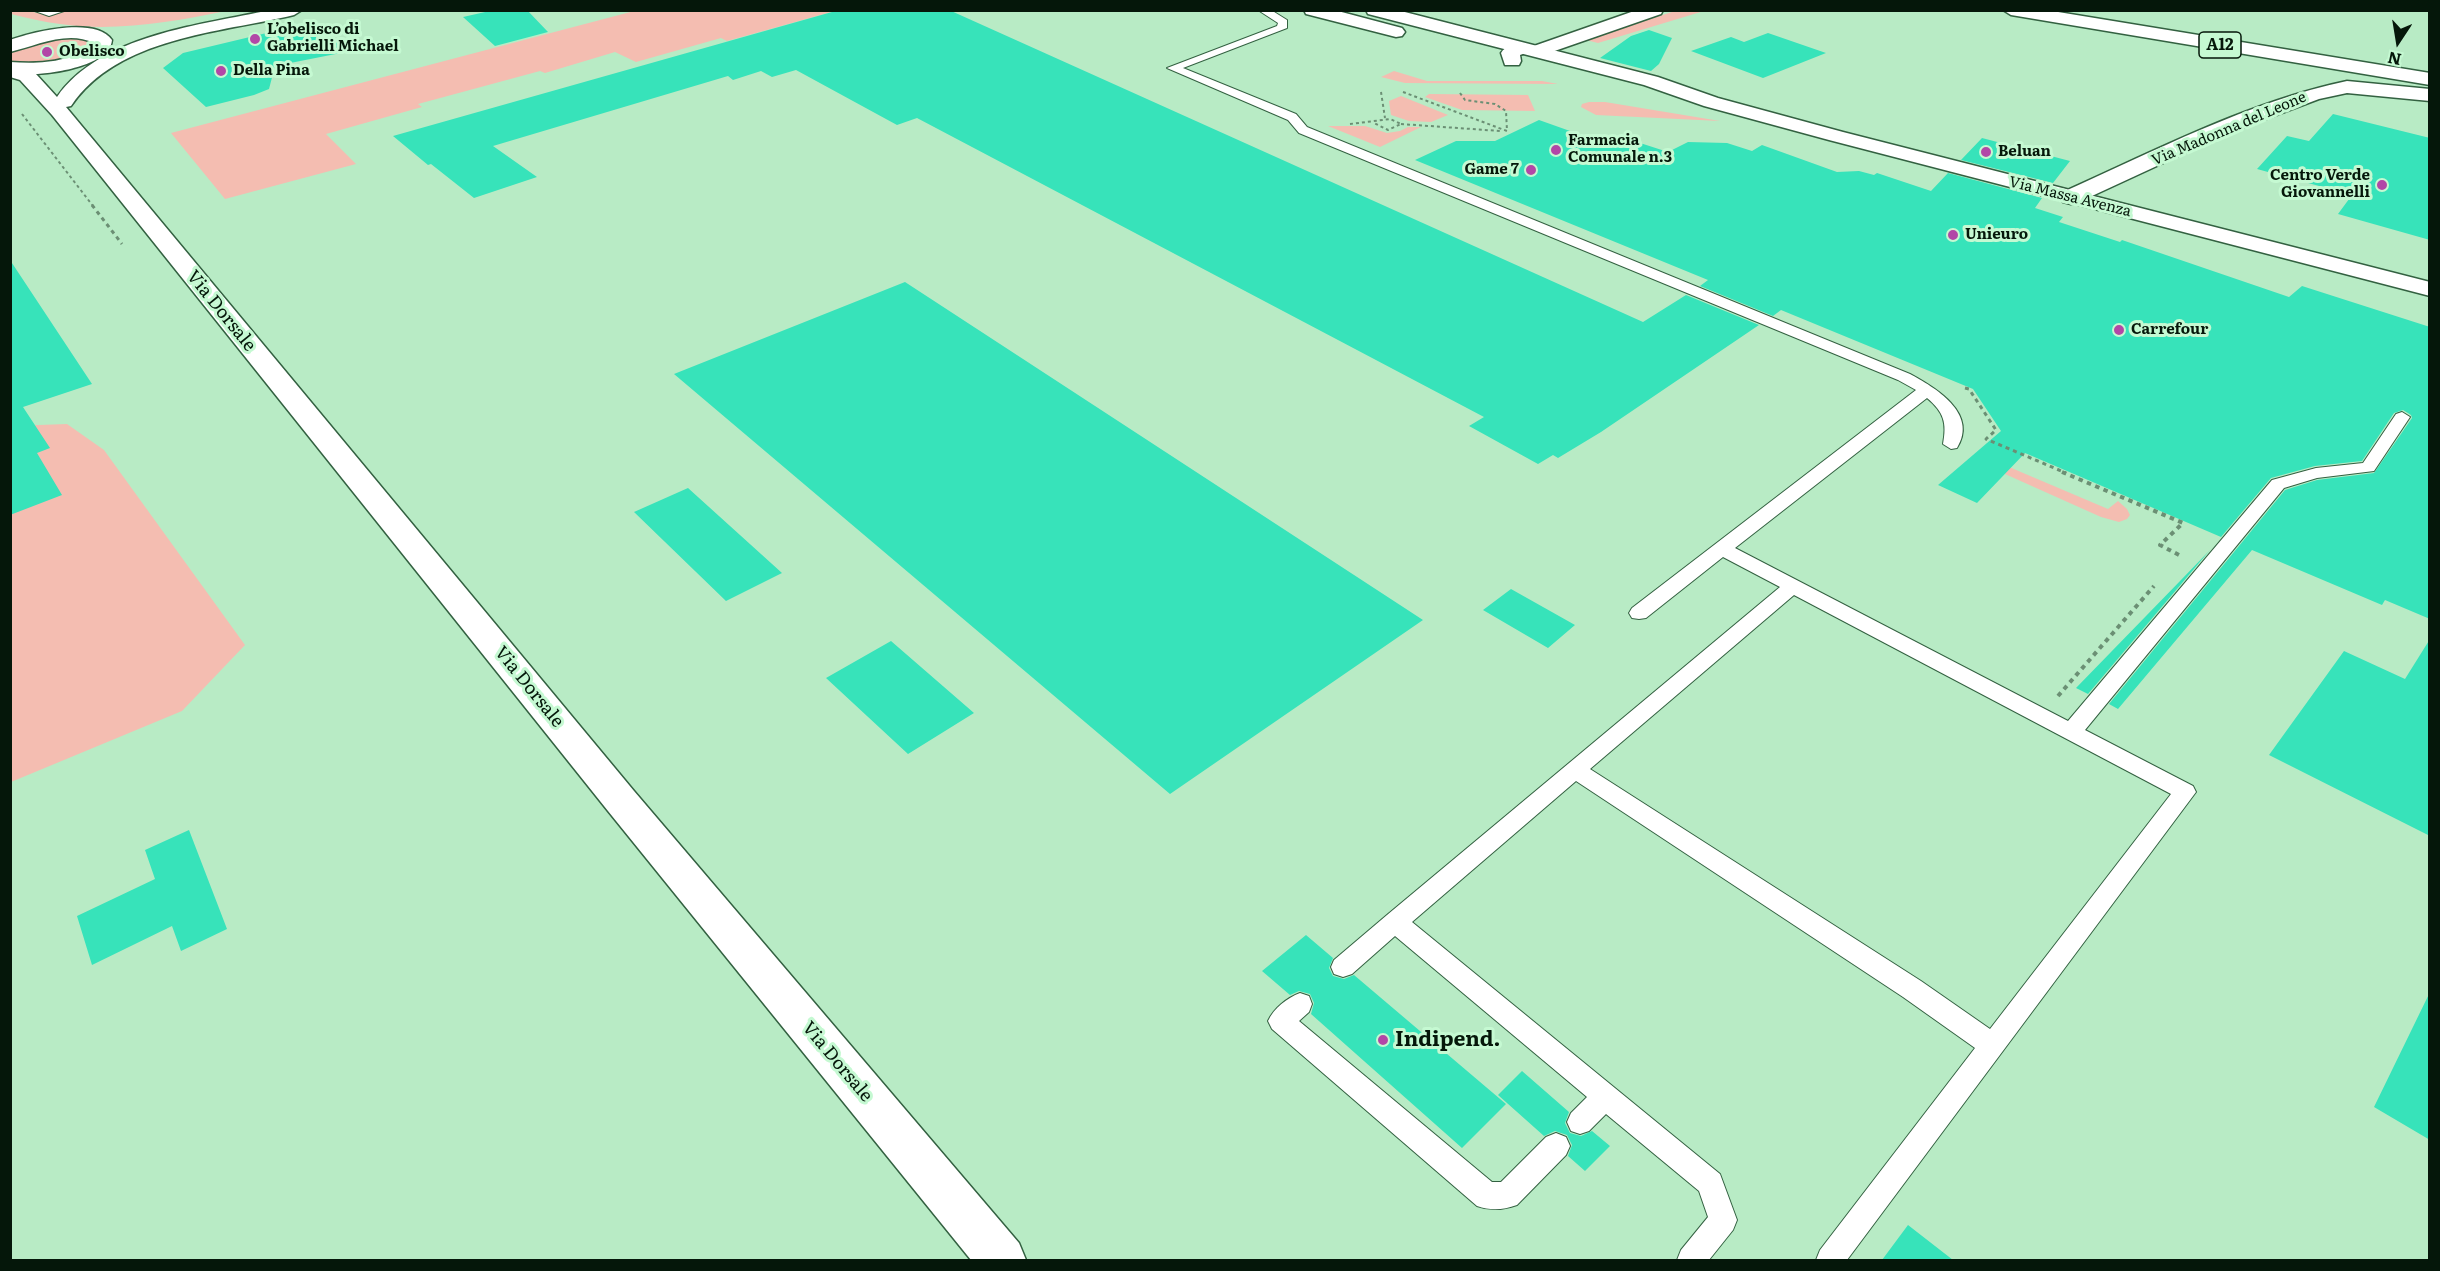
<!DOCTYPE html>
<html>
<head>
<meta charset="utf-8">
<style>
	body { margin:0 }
	#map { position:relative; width:2440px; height:1271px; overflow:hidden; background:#b8ebc5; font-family:Literata,serif }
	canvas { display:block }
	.frame { position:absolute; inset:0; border:12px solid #05170a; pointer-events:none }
	.north { position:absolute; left:2368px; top:12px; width:60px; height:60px; -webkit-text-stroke:4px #c5f9d2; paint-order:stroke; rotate:192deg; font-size:16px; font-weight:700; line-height:24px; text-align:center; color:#05170a }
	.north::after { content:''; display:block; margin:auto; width:21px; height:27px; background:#05170a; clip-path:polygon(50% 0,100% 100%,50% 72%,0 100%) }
</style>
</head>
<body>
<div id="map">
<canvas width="2440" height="1271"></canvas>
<div class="frame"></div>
<div class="north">N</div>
</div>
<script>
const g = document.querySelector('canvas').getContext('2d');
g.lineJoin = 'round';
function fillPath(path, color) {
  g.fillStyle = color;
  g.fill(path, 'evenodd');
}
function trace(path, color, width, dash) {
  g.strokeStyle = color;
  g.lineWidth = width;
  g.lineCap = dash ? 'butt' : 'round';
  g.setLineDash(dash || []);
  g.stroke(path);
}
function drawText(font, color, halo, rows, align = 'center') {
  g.font = font + ' Literata,serif';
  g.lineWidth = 6;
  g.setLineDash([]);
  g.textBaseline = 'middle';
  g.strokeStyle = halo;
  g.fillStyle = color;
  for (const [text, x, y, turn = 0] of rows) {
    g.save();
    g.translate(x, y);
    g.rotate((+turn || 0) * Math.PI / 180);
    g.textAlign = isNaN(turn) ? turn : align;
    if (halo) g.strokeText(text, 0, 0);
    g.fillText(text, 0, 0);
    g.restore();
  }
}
const green = new Path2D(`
	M73 10H225L226 11C172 22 115 32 60 24 44 22 27 18 11 14L10 11H28L44 14Z
	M638 10 835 11 727 41 721 38 636 62 615 52 545 73 540 71 418 104 422 107 326 134 356 164 225 199 171 133Z
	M1675 11H1704L1598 43 1586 40Z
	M73 37 90 41 92 44C82 63 30 66 11 62L10 54C27 40 53 39 73 37Z
	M1394 71 1427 81H1542L1558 84 1405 83 1381 77Z
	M1429 94 1528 95 1535 111 1462 110 1425 97Z
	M1401 96 1448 115 1431 122 1409 121 1391 115 1389 101Z
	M1589 102H1605L1720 121 1596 115 1581 107 1582 104Z
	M1328 126H1365L1387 133 1400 131 1408 127H1421L1380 147Z
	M67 424 104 450 245 645 182 711 11 782V426Z
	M2002 464 2108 509 2118 501 2127 509 2130 515 2127 519 2119 522 2101 517 1996 470Z`);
const building = new Path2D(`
	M494 10H527L548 32 495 46 463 17Z
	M839 10H949L1643 322 1686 295 1759 325 1601 432 1558 458 1553 455 1538 464 1469 426 1484 417 917 118 897 125 796 70 772 77 761 71 733 80 728 76 493 146 537 177 474 198 431 164 428 165 393 136Z
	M291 29 366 48 275 66 269 89 254 95 206 107 163 68 183 53 275 31 277 32Z
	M1649 30 1672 38 1659 64 1651 71 1600 58 1631 36Z
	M1768 33 1826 53 1763 78 1691 51 1731 37 1744 42Z
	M2333 114 2430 138V240L2338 214 2352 195 2257 169 2287 136 2309 141Z
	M1539 120 1601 142H1637L1668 152 1688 142 1727 143 1752 151 1762 145 1837 172 1859 171 1874 175 1877 173 1931 191 1948 173 2042 198 2035 208 2063 217 2059 222 2120 242 2122 240 2289 297 2302 286 2430 327V619L2385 600 2382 605 2252 550 2118 709 2109 704 2285 490 2317 480 2374 473 2412 418 2411 415 2403 410 2394 413 2362 461 2315 466 2271 478 2221 537 2025 453 1977 503 1938 485 2001 431 1973 389 1781 310 1773 316 1700 286 1708 280 1415 160 1456 141H1495Z
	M1982 138 2070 161 2053 183 1961 160Z
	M10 260 92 384 23 407 50 448 37 453 62 495 10 515Z
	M905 282 1423 620 1170 794 674 374Z
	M688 488 782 573 726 601 634 512Z
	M2210 550 2088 694 2076 688 2181 580Z
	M1511 589 1575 625 1548 648 1483 610Z
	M2430 639V836L2269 755 2344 651 2405 679Z
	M891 641 974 713 908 754 826 678Z
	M189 830 227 929 181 951 172 926 92 965 77 916 155 879 145 850Z
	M1306 935 1333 958 1329 968 1333 976 1344 979 1354 975 1506 1104 1462 1148 1311 1014 1314 1003 1310 994 1299 991 1290 995 1262 971Z
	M2430 992V1140L2374 1107Z
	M1522 1071 1569 1112 1565 1123 1570 1133 1581 1136 1592 1131 1610 1146 1585 1171 1568 1156 1572 1145 1567 1135 1555 1131 1544 1136 1498 1095Z
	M1908 1225 1953 1260H1882Z`);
const pathFar2 = new Path2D(`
	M1381 92 1385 118
	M1403 92 1507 131
	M1460 93 1465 100 1495 104 1506 111 1507 131
	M22 114 93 206
	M1350 124 1390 119 1401 124 1388 130 1374 123
	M1401 124 1500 131`);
const pathFar1 = new Path2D(`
	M92 205 122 244
	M1965 388 1969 389 1996 430 1986 439 2066 473`);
const path = new Path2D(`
	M2062 472 2183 523 2160 545 2181 556
	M2058 696 2154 586`);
const lane = new Path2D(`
	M32 10H67L49 16Z
	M1258 10H1271L1287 20V28L1183 68 1296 114 1307 127 1910 374C1934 387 1979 413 1957 448L1951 449 1943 444C1947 423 1944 412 1927 398L1735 548 2068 721 2272 480 2316 468 2363 463 2396 414 2402 412 2410 417 2374 471 2317 478 2284 488 2085 730 2193 786 2196 792 1847 1260H1816L1820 1250 1975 1048 1903 997 1576 781 1412 922 1720 1174 1737 1220 1733 1230 1709 1260H1677L1681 1250 1708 1217 1699 1191 1606 1114 1589 1131 1580 1134 1571 1131 1567 1122 1571 1113 1587 1097 1395 936 1352 974 1343 977 1334 974 1331 967 1334 960 1387 915 1780 587 1723 557 1646 618 1639 619 1632 618 1629 613 1632 608 1916 390 1898 380 1299 133 1288 120 1167 68 1277 26 1278 23ZM1794 595 2171 794 1990 1029 1921 981 1590 769Z
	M1300 993 1309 996 1312 1004 1309 1012 1299 1021 1492 1182H1501L1546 1137 1556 1133 1566 1137 1570 1146 1566 1155 1517 1205C1503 1210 1491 1211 1477 1206L1272 1029 1268 1021C1274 1008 1287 998 1300 993Z`);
const street = new Path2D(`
	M1637 10H1663L1661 14 1543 55 1537 57 1528 52 1520 55 1521 61 1519 65H1505L1501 53C1505 46 1514 44 1522 43L1531 47Z
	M2347 81 2430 89V101L2347 93 2319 99 2226 134 2079 202 2071 204 2063 202 2060 197 2063 192C2155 151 2248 102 2347 81Z`);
const secondary = new Path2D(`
	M270 10H302L294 15C219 33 118 37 71 106L66 107 634 791 1019 1243 1026 1260H971L608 811 52 115 20 80 10 77V62C40 64 71 63 94 43 67 30 36 46 10 52V40C33 32 95 16 112 40 110 65 56 73 36 74L57 97C100 35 201 25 270 10Z
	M1304 10H1334L1402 28 1405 32 1402 36 1396 37 1306 14Z
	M1366 10H1397L1658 77 1718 98 1843 132 2430 282V296L1829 140 1704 106 1644 85 1368 14Z`);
const highway = new Path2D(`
	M2003 10H2046L2430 73V85L2011 15Z`);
const markers = [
	[255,39,6,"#b247a7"],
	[47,52,6,"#b247a7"],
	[221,71,6,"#b247a7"],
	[1556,150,6,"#b247a7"],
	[1986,152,6,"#b247a7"],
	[1531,170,6,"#b247a7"],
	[2382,185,6,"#b247a7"],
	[1953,235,6,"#b247a7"],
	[2119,330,6,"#b247a7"],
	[1383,1040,6,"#b247a7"]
];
const farPoinames = [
	["L’obelisco di",267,30],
	["Gabrielli Michael",267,47],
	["Obelisco",59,52],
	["Della Pina",233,71],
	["Farmacia",1568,141],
	["Comunale n.3",1568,158],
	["Beluan",1998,152],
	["Game 7",1519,170,"right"],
	["Centro Verde",2370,176,"right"],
	["Giovannelli",2370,193,"right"],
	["Unieuro",1965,235],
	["Carrefour",2131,330]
];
const farStreetnames = [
	["Via Madonna del Leone",2229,129,-23],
	["Via Massa Avenza",2070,197,14]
];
const shields = [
	[2220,45,42]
];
const shieldNames = [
	["A12",2220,45]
];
const streetNames = [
	["Via Dorsale",221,311,51],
	["Via Dorsale",529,687,51],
	["Via Dorsale",837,1062,50]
];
const nearPoinames = [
	["Indipend.",1395,1040]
];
fillPath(green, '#f4bdb1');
fillPath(building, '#37e3ba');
trace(lane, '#336141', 2);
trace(street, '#336141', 3);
trace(secondary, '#336141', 3);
trace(highway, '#336141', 3);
trace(pathFar2, '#6b8f74', 2, [3, 3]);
trace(pathFar1, '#6b8f74', 3, [4, 4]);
trace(path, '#6b8f74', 4, [4.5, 4.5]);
fillPath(lane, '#fff');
fillPath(street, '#fff');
fillPath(secondary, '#fff');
fillPath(highway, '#fff');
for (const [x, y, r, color] of markers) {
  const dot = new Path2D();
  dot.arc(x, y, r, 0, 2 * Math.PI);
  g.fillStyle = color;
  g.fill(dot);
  trace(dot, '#c5f9d2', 2);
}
drawText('bold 15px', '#05170a', '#c5f9d2', farPoinames, 'left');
drawText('15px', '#05170a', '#c5f9d2', farStreetnames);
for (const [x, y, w] of shields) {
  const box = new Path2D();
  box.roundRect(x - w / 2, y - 13, w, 26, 4.5);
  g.fillStyle = '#c5f9d2';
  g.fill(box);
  trace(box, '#05170a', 1.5);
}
drawText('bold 16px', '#05170a', null, shieldNames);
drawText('18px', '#05170a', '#c5f9d2', streetNames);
drawText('bold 21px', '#05170a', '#c5f9d2', nearPoinames, 'left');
</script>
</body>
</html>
